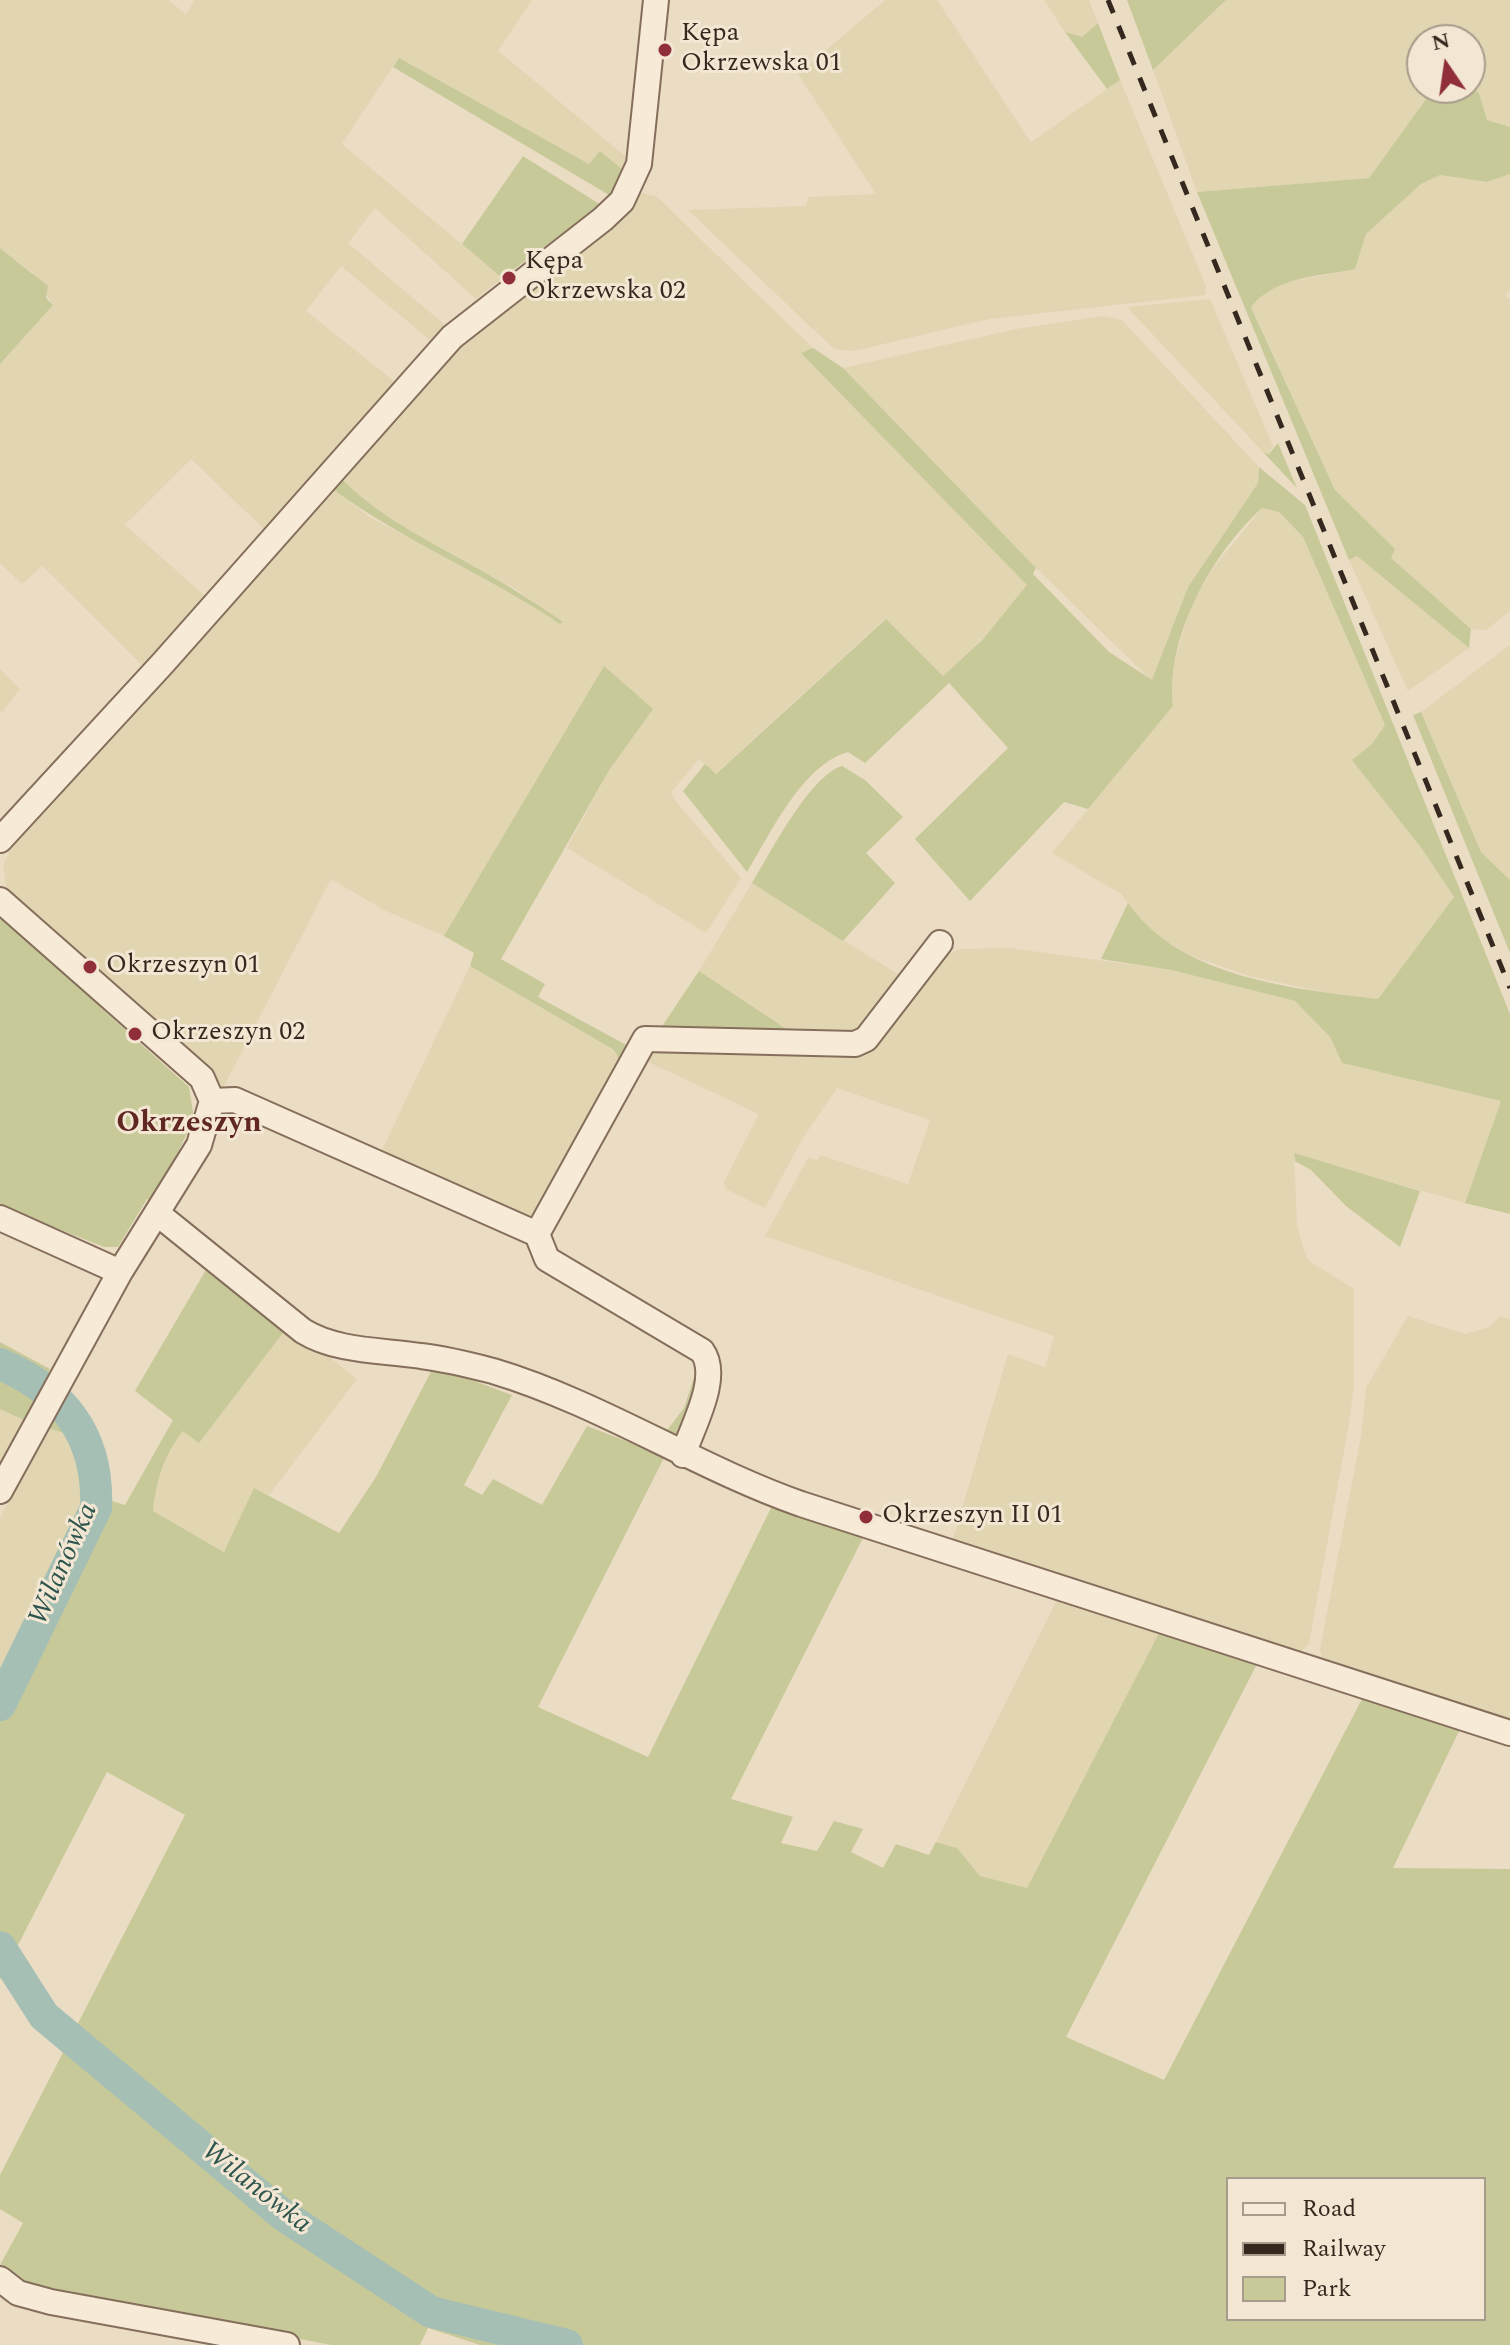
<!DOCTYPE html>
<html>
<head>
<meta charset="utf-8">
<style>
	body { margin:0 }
	#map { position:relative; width:1510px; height:2345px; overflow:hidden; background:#ebdcc4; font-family:Spectral,serif }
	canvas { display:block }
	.legend { position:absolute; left:1226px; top:2177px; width:260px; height:144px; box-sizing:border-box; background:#f3e7d3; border:2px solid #a79b8b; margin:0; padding:10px 14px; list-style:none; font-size:24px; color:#36281f }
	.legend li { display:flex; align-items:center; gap:16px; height:40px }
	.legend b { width:40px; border:2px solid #a79b8b }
	.north { position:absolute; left:1406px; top:24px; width:80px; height:80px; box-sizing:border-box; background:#f3e7d3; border:2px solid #a79b8b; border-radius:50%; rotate:347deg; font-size:22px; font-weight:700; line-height:32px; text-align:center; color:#36281f }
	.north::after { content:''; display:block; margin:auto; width:28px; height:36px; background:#902f39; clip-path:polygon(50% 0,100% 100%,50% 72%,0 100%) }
</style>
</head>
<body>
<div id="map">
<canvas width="1510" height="2345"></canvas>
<ul class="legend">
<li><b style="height:10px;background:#f7ead7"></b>Road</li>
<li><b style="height:10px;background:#36281f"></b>Railway</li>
<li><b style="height:22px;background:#c8c999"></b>Park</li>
</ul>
<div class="north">N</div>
</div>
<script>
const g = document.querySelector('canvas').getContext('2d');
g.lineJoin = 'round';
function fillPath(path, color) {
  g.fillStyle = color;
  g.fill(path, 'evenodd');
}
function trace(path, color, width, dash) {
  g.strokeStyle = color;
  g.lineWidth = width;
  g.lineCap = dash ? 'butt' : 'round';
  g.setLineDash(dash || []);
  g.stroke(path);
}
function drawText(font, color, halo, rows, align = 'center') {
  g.font = font + ' Spectral,serif';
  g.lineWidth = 6;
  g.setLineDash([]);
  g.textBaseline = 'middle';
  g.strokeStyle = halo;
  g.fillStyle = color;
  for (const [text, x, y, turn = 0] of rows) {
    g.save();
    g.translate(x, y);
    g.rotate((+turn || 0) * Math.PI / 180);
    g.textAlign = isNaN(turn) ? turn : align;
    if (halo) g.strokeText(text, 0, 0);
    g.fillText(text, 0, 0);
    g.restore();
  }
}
const farmland = new Path2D(`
	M0 0H168L186 14 195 0H532L498 51 630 160 623 170 589 164 398 59 342 144 502 278 476 299 375 208 348 243 446 326 430 340 341 266 306 311 395 382 278 512 266 531 191 459 125 525 206 597 143 666 42 566 22 584 0 563V364L53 305 32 272 0 248Z
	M885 0H937L1031 142 1120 80 1206 286 1205 295 989 319 854 351 834 349 688 210 806 206 808 197 876 194 798 74Z
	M1044 0H1089L1098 23 1082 37 1065 32Z
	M1226 0H1510V127L1487 120 1479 93 1470 86V40H1422V88H1434L1369 178 1197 192 1153 70Z
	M1510 174V290L1505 295 1510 300V611L1486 630 1471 629 1391 558 1394 549 1335 490 1251 306 1264 291 1279 284 1355 269 1366 234 1421 184 1440 175 1487 182Z
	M641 193 656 196 813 348 802 353 1028 585 981 640 943 676 885 619 715 774 699 759 671 792 677 803 741 878 706 933 567 848 610 769 652 710 444 936 384 910 331 879 223 1088 77 951 72 955 18 905 6 885 3 865 12 847 138 704 335 491 371 518 509 589 562 622 517 590 391 520 363 501 340 477 436 370 487 320 625 212Z
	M1210 299 1273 446 1269 454 1264 453 1127 307Z
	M1103 316 1122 320 1259 467 1258 483 1188 587 1152 681 1036 568 843 368 1016 329Z
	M1262 508 1279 512 1303 537 1385 725 1372 744 1353 760 1422 849 1454 897 1378 999 1323 992 1249 976 1192 956 1157 936 1140 921 1121 894 1052 853 1173 706 1170 678 1190 607 1214 567Z
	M1357 555 1469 648 1408 691 1349 560Z
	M1510 645V880L1481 852 1421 712Z
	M0 669 20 689 2 712 0 710Z
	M752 883 904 978 859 1035 800 1038 699 971Z
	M1009 948 1171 970 1295 1001 1330 1037 1342 1063 1501 1101 1465 1203 1294 1154 1297 1224 1303 1248 1309 1261 1354 1289V1386L1349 1424 1309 1644 1296 1656 952 1542 1008 1354 1045 1367 1054 1336 765 1236 808 1158 818 1160 820 1155 908 1184 930 1120 837 1088 803 1138 765 1208 726 1189 724 1182 759 1114 640 1058 658 1046 843 1051 936 961 960 949Z
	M470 966 614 1050 621 1063 531 1221 378 1158Z
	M1408 1316 1465 1334 1490 1327 1500 1316 1510 1319V1723L1328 1667 1322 1658 1320 1649 1361 1436 1366 1388Z
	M286 1329 313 1344 357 1379 269 1495 254 1488 225 1552 153 1511 157 1477 166 1454 184 1430 199 1443Z
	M0 1409 26 1421 0 1468Z
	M47 1428 69 1433 83 1466 86 1485 63 1556 0 1694V1518Z
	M1059 1596 1160 1631 1027 1888 980 1876 957 1848 936 1842Z`);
const green = new Path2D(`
	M1127 0H1226L1153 70Z
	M1098 23 1120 80 1107 89 1065 32 1082 37Z
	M399 58 589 164 600 151 623 170 616 191 609 195 393 67Z
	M1470 86 1479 93 1487 120 1510 127V174L1487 182 1440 175 1421 184 1366 234 1355 269C1318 277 1276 276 1251 307L1335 490 1395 549 1391 558 1471 629 1469 648 1357 556 1349 560 1197 192 1369 178 1434 88Z
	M523 156 601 205 502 278 462 244Z
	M0 248 48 286 46 298 53 305 0 364Z
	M813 348 843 368 1036 568 1033 574 1109 652 1152 680 1188 587 1258 483 1259 467 1305 505 1510 1014V1214L1465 1203 1501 1101 1342 1063 1330 1037 1295 1001 1171 970 1101 959 1128 903C1180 978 1294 989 1378 999L1454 897 1422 849 1352 760 1372 744 1385 725 1303 537 1279 512 1262 508C1212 553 1165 638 1173 706L1088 809 1064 802 970 901 915 839 1008 748 949 683 865 763 848 752C802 765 771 833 747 872L683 791 705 764 716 774 886 619 943 676 982 640 1027 585 801 353Z
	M1278 443 1297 488 1264 453 1269 454Z
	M340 477C374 513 415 533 457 557 494 577 529 598 563 622L560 624C486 574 403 541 331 488Z
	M604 666 653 709 610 769 501 959 545 984 538 997 630 1047 621 1063 614 1050 470 966 474 953 444 936Z
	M1421 712 1481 852 1510 880V953L1413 715Z
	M842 766 865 780 903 817 866 853 895 883 843 941 752 883C770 854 810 775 842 766Z
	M0 919 89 993 102 1009 189 1087 194 1118 155 1202 147 1199 118 1247H104L0 1206Z
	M699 971 800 1038 657 1034Z
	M1294 1153 1420 1191 1400 1247 1346 1206 1311 1170 1295 1161Z
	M210 1263 286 1329 199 1443 183 1431C163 1457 157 1478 153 1511L224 1552 254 1488 339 1533 376 1477 434 1366 512 1395 464 1485 482 1495 493 1479 542 1505 587 1426 665 1456 538 1707 648 1757 772 1506 864 1536 731 1799 793 1817 781 1843 817 1851 834 1821 863 1829 851 1852 883 1868 896 1844 929 1855 936 1842 957 1848 980 1876 1027 1888 1160 1631 1257 1664 1066 2037 1164 2080 1363 1697 1461 1727 1393 1868 1510 1869V2345H480L428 2328 420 2345H331L36 2288 11 2277 0 2265 23 2223 0 2209V2175L185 1815 107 1772 0 1980V1694L63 1556 81 1507 86 1485 83 1466 69 1434 47 1428 67 1389C90 1420 109 1459 102 1498L125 1505 173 1420 135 1391ZM1228 2179H1484V2319H1228Z
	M0 1342 50 1369 26 1421 0 1409Z
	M700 1359 688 1428 673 1437 654 1427 668 1429 684 1408Z`);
const river = new Path2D(`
	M0 1364C64 1391 99 1437 96 1508L0 1705
	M0 1947 44 2016 283 2215 431 2312 567 2345`);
const minor = new Path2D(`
	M0 840 163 663 452 337 603 219 622 201 639 164 656 0
	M0 900 202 1078 212 1101 199 1145 120 1272 0 1491
	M212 1101 235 1100 537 1234 547 1259 702 1351C721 1377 692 1427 683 1455
	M158 1214 303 1331C337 1352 383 1350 421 1356 445 1359 470 1365 493 1371 600 1403 696 1467 801 1504L1510 1733
	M0 1218 120 1272
	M537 1234 645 1039 855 1044 866 1039 940 943
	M0 2279 18 2293 51 2302 287 2345`);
const rail = new Path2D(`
	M1108 0 1510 988`);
const markers = [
	[665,50,8,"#902f39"],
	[509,278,8,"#902f39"],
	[90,967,8,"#902f39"],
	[135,1034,8,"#902f39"],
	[866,1517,8,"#902f39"]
];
const poiNames = [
	["Kępa",681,35],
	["Okrzewska 01",681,65],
	["Kępa",525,263],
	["Okrzewska 02",525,293],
	["Okrzeszyn 01",106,967],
	["Okrzeszyn 02",151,1034],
	["Okrzeszyn II 01",882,1517]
];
const waterNames = [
	["Wilanówka",65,1565,-66],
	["Wilanówka",255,2189,38]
];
const quarterNames = [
	["Okrzeszyn",189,1125]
];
fillPath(farmland, '#e1d5b2');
fillPath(green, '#c8c999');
trace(river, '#a6bfb5', 32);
trace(minor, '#856e5b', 28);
trace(minor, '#f7ead7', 24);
trace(rail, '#36281f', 5, [14, 14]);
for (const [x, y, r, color] of markers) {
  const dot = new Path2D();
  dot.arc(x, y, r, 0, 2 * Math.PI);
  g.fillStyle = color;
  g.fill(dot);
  trace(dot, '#f3e7d3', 3);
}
drawText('26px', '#36281f', '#f3e7d3', poiNames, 'left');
drawText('italic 28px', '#2f554f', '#f3e7d3', waterNames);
drawText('bold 30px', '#602821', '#f3e7d3', quarterNames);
</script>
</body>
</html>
